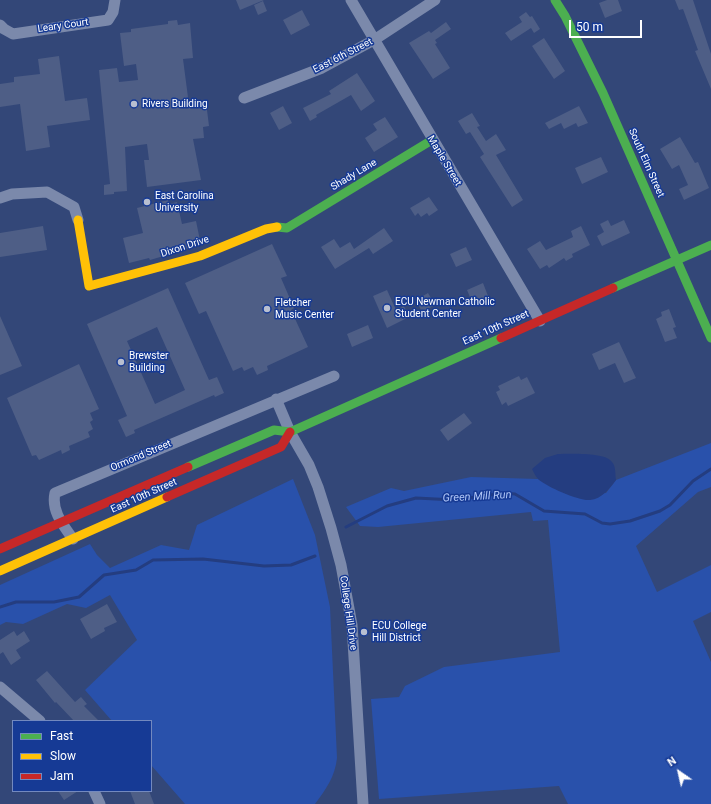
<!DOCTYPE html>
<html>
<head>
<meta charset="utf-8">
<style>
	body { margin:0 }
	#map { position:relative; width:711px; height:804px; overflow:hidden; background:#334778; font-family:Roboto,sans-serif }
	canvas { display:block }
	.legend { position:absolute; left:12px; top:720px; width:140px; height:72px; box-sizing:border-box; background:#163a95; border:1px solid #7389bf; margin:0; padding:5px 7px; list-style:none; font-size:12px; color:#fff }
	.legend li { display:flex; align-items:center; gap:8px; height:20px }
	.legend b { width:20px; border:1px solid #7389bf }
	.north { position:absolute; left:659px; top:752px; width:40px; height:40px; -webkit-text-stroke:3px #163a95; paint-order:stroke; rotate:326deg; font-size:11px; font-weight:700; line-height:16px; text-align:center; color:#fff }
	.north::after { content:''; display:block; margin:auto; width:14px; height:18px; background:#fff; clip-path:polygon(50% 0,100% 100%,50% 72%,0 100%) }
	.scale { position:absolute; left:569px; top:20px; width:73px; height:18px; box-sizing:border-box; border:2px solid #fff; border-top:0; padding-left:5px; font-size:12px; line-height:14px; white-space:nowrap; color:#fff; -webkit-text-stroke:3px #163a95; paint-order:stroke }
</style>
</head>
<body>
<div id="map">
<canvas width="711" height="804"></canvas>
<ul class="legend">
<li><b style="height:5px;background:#4caf50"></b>Fast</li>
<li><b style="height:5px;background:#ffc107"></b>Slow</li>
<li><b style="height:5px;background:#c62828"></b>Jam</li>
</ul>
<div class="north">N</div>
<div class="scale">50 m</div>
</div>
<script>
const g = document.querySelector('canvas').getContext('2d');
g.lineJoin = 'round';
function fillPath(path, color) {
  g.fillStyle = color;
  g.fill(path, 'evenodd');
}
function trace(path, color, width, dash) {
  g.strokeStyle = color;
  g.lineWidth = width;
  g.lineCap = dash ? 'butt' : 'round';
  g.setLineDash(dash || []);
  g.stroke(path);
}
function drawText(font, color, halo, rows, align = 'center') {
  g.font = font + ' Roboto,sans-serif';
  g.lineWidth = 3;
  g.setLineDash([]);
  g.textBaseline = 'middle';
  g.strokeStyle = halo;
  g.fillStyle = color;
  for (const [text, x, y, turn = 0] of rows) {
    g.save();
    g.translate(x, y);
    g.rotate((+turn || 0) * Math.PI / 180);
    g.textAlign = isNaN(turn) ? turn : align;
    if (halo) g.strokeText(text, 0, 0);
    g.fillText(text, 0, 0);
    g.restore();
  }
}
const green = new Path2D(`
	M711 443V487L698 492 636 546 657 592 711 565V612L693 621 711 662V804H568L559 786 379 799 371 699 399 697 405 686 444 667 560 652 548 520 533 521 531 512 378 527 360 526 346 507 391 488 404 491 471 477 538 479 567 494 606 493 616 480Z
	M293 479 315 535 330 607 337 758C335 777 326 789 315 804H185L151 765V721H112L85 690 137 640 110 595 86 608 67 604 23 624 6 622 0 625V585L90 544 97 555 110 568 161 545 189 550 197 525Z`);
const water = new Path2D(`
	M558 454C570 454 605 452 612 462 616 466 615 474 616 480 609 489 602 499 590 500 578 501 548 487 539 480 536 477 534 473 532 469L545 458Z`);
const stream = new Path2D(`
	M346 527 387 506 416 498 455 500 504 493 515 494 544 511 585 514 602 523 610 524 630 521 660 511 670 505 693 481 711 469
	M0 607 16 602H54L79 597 104 575 136 570 153 560 203 559 264 566 291 565 315 556`);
const building = new Path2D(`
	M236 0H264L240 10Z
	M607 0H618L622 11 605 18 599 3Z
	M675 0H693L711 54V89L695 51 698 50 683 9 679 10Z
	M263 1 267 11 258 15 254 5Z
	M302 10 310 25 291 35 283 20Z
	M526 12 530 17 532 16 540 29 534 33 531 28 511 41 505 33 522 22 519 17Z
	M177 20 178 25 190 23 193 58 183 59 189 105 206 102 209 126 203 127 204 138 193 139 201 180 147 187 144 160H149L147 144 125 147 127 191 114 192V194L104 195V185L110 184 99 70 117 68 119 82 138 80 136 64 124 66 120 33 131 32V29L168 24V21Z
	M446 22 451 29 435 40 437 43 435 44 450 68 433 79 409 43 429 31 431 33Z
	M544 38 565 71 554 79 532 46Z
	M59 56 65 101 87 98 90 120 47 126 50 147 26 151 20 104 0 107V84L14 82V77L40 74 38 59Z
	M357 73 375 101 361 111 351 95 316 115 317 117 310 121 303 108 331 94 329 91Z
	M283 106 292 123 279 130 270 113Z
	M579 106 588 123 578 127 576 123 564 129 561 123 549 129 545 123Z
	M472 113 480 126 477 127 486 141 496 134 506 150 496 155 523 200 512 207 480 157 484 154 470 132 466 134 458 121Z
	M385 117 398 137 374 152 365 138 377 130 373 124Z
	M680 137 695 163 698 162 709 188 684 200 679 189 688 185 679 165 672 169 660 149Z
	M601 157 608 172 582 184 575 168Z
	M429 197 438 210 429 216 427 213 421 217 418 213 415 216 410 208Z
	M168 200 169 204 177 202 182 224 196 221 201 245 150 260 149 258 129 263 123 238 143 233 137 208Z
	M608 220 611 226 624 220 630 233 602 246 597 236 604 232 600 224Z
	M43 226 47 250 0 257V233Z
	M581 226 590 245 572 254 573 257 566 261 564 258 549 268 547 265 540 269 527 249 540 241 546 250 573 237 571 231Z
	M384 228 393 241 373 254 369 248 335 269 321 247 334 239 340 248 350 242 354 249Z
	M272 244 287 276 281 278 294 308 291 310 308 347 267 366 268 370 257 375 253 367 244 371 242 367 233 371 206 311 199 314 185 283Z
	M466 247 472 260 456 267 450 254Z
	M483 283 488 296 472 302 467 290Z
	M168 288 209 380 217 377 224 393 215 397 214 395 134 430 135 433 126 437 118 420 127 416 87 324ZM157 327 185 390 155 404 127 341Z
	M387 290 396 310 404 306 409 317 387 328 373 296Z
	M428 293 435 305 422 312 416 300Z
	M669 309 676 327 673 328 677 338 665 342 656 319 662 316 661 312Z
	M0 316 22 366 0 375Z
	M368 325 373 338 352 347 347 334Z
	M619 342 636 378 624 383 615 363 599 370 592 354Z
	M79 364 99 409 90 413 93 420 90 422 93 429 88 432 90 437 69 446 70 450 62 454 61 450 39 460 36 455 32 456 7 398Z
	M519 376 521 380 527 377 535 393 508 406 506 402 502 405 496 392 500 390 498 386Z
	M464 413 472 423 448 441 440 430Z
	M107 604 117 622 104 628 105 631 91 639 80 619Z
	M14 631 17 636 24 631 30 641 16 650 21 658 11 665 3 652 0 654V640Z
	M47 671 75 702 81 697 87 704 84 706 99 721H74L56 702 55 703 36 680Z
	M58 791H78L64 800Z
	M130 791H149L154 804H135Z`);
const street = new Path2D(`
	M351 0 540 321
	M0 25 4 29 13 34 108 20 113 12 115 0
	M244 98 322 68 374 40 435 0
	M0 198 12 194 47 192 74 207 78 220
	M276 399 290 432 309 465 318 487 331 528 341 565 352 625 363 804
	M73 539C63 525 51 511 55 493L334 376
	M0 687 40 721
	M94 791 100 804`);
const fast = new Path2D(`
	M555 0 565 16 603 93 711 338
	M277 227 287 228 432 140
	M613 288 711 245
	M188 467 274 430 290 432 501 338`);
const slow = new Path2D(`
	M78 220 89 286 200 256 266 229 277 227
	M0 571 167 497`);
const jam = new Path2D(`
	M501 338 613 288
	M167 497 281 447 290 432
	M0 549 188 467`);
const markers = [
	[134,104,4,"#b8bfd0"],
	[147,202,4,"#b8bfd0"],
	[387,308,4,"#b8bfd0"],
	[267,309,4,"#b8bfd0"],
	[121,362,4,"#b8bfd0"],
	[364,632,4,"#b8bfd0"]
];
const streetNames = [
	["Leary Court",63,26,-8],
	["East 6th Street",343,56,-27],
	["Maple Street",444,161,59],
	["South Elm Street",646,163,66],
	["Shady Lane",354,175,-31],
	["Dixon Drive",185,247,-18],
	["East 10th Street",496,328,-24],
	["Ormond Street",141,456,-23],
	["East 10th Street",144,496,-24],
	["College Hill Drive",348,613,82]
];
const poiNames = [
	["Rivers Building",142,104],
	["East Carolina",155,196],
	["University",155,208],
	["ECU Newman Catholic",395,302],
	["Student Center",395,314],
	["Fletcher",275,303],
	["Music Center",275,315],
	["Brewster",129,356],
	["Building",129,368],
	["ECU College",372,626],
	["Hill District",372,638]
];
const waterNames = [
	["Green Mill Run",477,497,-3]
];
fillPath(green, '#2951ab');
fillPath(water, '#243d80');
trace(stream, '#243d80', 3);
fillPath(building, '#4e5e86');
trace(street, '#7b89ab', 11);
trace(fast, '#4caf50', 9);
trace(slow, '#ffc107', 9);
trace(jam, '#c62828', 9);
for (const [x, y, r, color] of markers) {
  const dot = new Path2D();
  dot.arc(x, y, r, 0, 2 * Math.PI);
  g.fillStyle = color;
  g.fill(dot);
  trace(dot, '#163a95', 1.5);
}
drawText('10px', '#fff', '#163a95', streetNames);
drawText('10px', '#fff', '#163a95', poiNames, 'left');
drawText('italic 11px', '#b2c8f8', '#163a95', waterNames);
</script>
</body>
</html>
